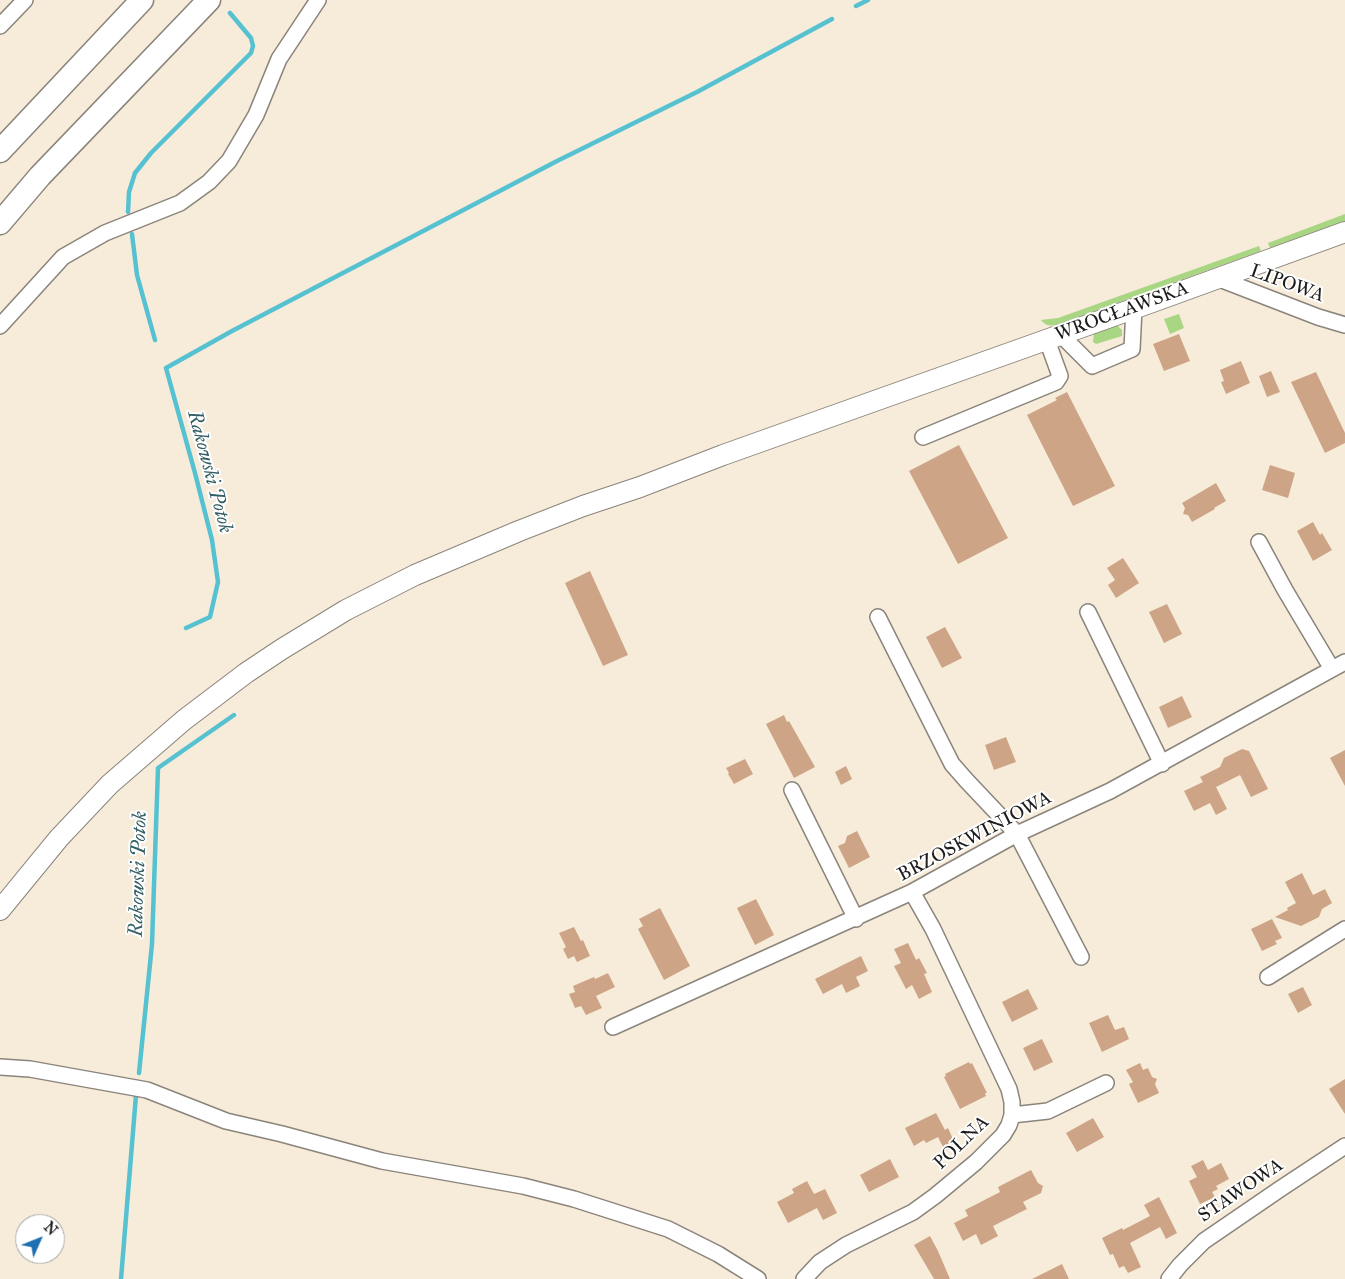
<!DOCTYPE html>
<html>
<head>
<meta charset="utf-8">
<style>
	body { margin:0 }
	#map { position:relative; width:1345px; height:1279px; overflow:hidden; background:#f7ecda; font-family:"IM FELL Great Primer",serif }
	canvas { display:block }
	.north { position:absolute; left:15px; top:1214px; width:50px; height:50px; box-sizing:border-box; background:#fff; border:1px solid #a4a4a4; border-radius:50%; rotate:46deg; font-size:14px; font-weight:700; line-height:20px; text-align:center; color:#1c1c1c }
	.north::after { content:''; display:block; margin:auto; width:18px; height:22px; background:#1f6fb2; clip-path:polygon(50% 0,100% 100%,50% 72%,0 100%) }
</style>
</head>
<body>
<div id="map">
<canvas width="1345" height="1279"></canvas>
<div class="north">N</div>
</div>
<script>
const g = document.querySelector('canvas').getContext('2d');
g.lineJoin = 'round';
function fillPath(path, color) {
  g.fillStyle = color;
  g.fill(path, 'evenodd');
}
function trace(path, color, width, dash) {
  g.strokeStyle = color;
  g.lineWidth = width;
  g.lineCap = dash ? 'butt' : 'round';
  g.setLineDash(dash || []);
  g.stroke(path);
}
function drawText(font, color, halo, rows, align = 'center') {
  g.font = font + ' "IM FELL Great Primer",serif';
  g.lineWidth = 4;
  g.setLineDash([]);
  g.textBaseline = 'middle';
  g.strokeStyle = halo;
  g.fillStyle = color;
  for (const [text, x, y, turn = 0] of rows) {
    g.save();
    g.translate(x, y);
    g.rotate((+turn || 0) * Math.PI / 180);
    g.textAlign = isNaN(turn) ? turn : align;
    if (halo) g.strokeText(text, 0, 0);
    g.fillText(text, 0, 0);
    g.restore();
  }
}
const green = new Path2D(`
	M1345 214V221L1270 248 1268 243Z
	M1259 246 1261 251 1056 325C1050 326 1046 326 1041 320L1058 318Z
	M1179 314 1184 328 1170 334 1164 319Z
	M1116 324 1122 330V336L1096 344 1093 342 1094 332Z`);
const stream = new Path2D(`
	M856 6 868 0
	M128 212 129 192 135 173 151 153 251 53 253 46 251 38 230 13
	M132 234 137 275 155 340
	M186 628 210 617 218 582 212 540 195 473 166 368 232 331 557 161 697 92 832 19
	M139 1073 152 944 158 768 234 715
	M121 1279 136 1095`);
const building = new Path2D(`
	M1179 334 1190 361 1164 371 1153 344Z
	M1241 361 1250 383 1226 394 1221 382 1224 381 1220 370Z
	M1271 371 1280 392 1267 397 1259 376Z
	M1316 372 1345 433V443L1325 453 1291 382Z
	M1067 392 1115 486 1073 506 1027 415 1057 400 1055 398Z
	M959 445 1008 538 958 564 909 471Z
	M1270 465 1295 473 1288 498 1262 490Z
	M1216 483 1226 501 1214 508 1215 509 1192 522 1188 515 1183 514 1185 508 1182 503Z
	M1313 522 1320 535 1322 533 1332 550 1313 561 1297 531Z
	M1123 558 1139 583 1116 598 1108 585 1115 580 1107 568Z
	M590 571 628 655 603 666 565 583Z
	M1167 604 1182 634 1164 643 1149 612Z
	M945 627 962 658 942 668 926 637Z
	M1182 696 1192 717 1168 728 1159 707Z
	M784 715 787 722 789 721 815 767 794 778 766 724Z
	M1006 737 1016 762 994 770 985 745Z
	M1242 749 1249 751 1268 789 1251 797 1240 775 1216 787 1227 809 1216 815 1210 803 1194 811 1184 791 1203 782 1200 777 1220 767 1224 758Z
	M1345 750V786L1330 758Z
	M745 759 753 774 734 784 728 774 729 773 726 768Z
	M846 766 852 779 841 785 835 772Z
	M857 831 870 857 849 868 838 846 845 843 847 836Z
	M1302 873 1313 895 1325 889 1332 903 1322 909 1319 917 1301 926 1275 917 1288 910 1287 908 1296 903 1285 882Z
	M756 899 774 935 755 945 737 908Z
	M660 908 690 966 664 980 638 929 643 926 639 919Z
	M1272 919 1282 938 1275 941 1277 944 1262 951 1251 929Z
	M574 927 581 941 583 940 590 956 577 962 574 956 568 959 563 949 566 947 559 933Z
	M908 943 916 960 919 958 927 973 924 974 932 992 919 999 912 985 906 989 894 966 901 963 894 949Z
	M861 956 868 971 856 977 860 986 846 993 842 984 823 994 815 979Z
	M608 973 615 987 596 996 602 1008 586 1015 581 1006 575 1008 569 994 575 992 573 986 594 977 595 979Z
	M1303 987 1312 1005 1298 1013 1288 994Z
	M1028 989 1038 1009 1012 1022 1002 1002Z
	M1108 1015 1115 1030 1124 1027 1129 1039 1102 1052 1089 1023Z
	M1042 1039 1053 1062 1034 1071 1023 1048Z
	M969 1062 970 1064 972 1063 987 1093H985L986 1096 960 1109 944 1077 946 1076 945 1074Z
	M1140 1063 1143 1070 1148 1068 1152 1077 1157 1079 1155 1084 1159 1093 1138 1103 1129 1084 1133 1082 1126 1070Z
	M1345 1079V1114L1329 1089Z
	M936 1113 945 1130 948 1128 956 1146 945 1151 938 1137 926 1143 924 1140 914 1146 905 1128Z
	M1093 1118 1104 1137 1077 1152 1066 1133Z
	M890 1159 899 1177 869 1192 860 1175Z
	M1203 1160 1208 1170 1221 1163 1229 1179 1216 1186 1218 1189 1212 1192 1215 1197 1200 1204 1189 1181 1197 1177 1191 1166Z
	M1031 1170 1038 1183 1043 1186 1041 1193 1023 1202 1027 1209 993 1226 998 1236 981 1245 976 1234 963 1241 954 1223 968 1216 965 1210 1000 1192 998 1187Z
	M807 1181 814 1194 825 1189 837 1213 823 1220 817 1208 788 1223 777 1202 794 1193 792 1189Z
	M1159 1197 1177 1233 1166 1239 1160 1227 1130 1243 1141 1267 1128 1273 1124 1266 1119 1268 1113 1254 1110 1255 1102 1238 1122 1228 1123 1230 1150 1216 1144 1205Z
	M930 1236 938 1251 950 1279H934L914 1245Z
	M1062 1264 1069 1279H1032Z`);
const minor = new Path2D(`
	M0 26 25 0
	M1217 278 1318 317 1345 325
	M0 326 63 257 105 233 180 203 209 182 229 161 256 115 279 59 318 0
	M1061 335 1092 366 1132 349 1134 308
	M923 437 1056 382 1060 376 1047 340
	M1259 542 1285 590 1332 669
	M1088 612 1162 764
	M878 617 952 764 966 780 1017 834 1081 957
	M792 790 856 919
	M1268 977 1345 929
	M613 1027 912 892 1017 834 1110 791 1345 662
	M0 1067 30 1069 147 1090 226 1121 282 1134 382 1161 523 1186 574 1199 668 1229 718 1254 758 1279
	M1012 1115 1048 1111 1106 1083
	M804 1279 820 1262 846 1245 913 1212 935 1196 976 1162 1003 1135 1009 1125 1012 1115V1102L1009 1089 933 929 912 892
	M1169 1279 1180 1265 1204 1241 1280 1189 1345 1146`);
const major = new Path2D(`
	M0 910 59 838 110 784 184 720 246 673 282 649 346 610 415 575 519 531 583 506 640 487 723 455 1147 304 1345 232`);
const highway = new Path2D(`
	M0 151 142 0
	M0 223 40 176 209 0`);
const streetNames = [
	["LIPOWA",1287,284,20],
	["WROCŁAWSKA",1122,312,-20],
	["BRZOSKWINIOWA",975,837,-28],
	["POLNA",962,1143,-44],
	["STAWOWA",1241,1191,-34]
];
const waterNames = [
	["Rakowski Potok",209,472,75],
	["Rakowski Potok",139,874,-88]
];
fillPath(green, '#a8d683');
trace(stream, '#56c1d0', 4.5);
fillPath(building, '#cda586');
trace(minor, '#8a847b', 18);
trace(major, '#8a847b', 22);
trace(highway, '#8a847b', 25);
trace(minor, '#fff', 15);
trace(major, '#fff', 20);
trace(highway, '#fff', 22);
drawText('19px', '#1c1c1c', '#fff', streetNames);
drawText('italic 20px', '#335e64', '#fff', waterNames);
</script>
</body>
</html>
